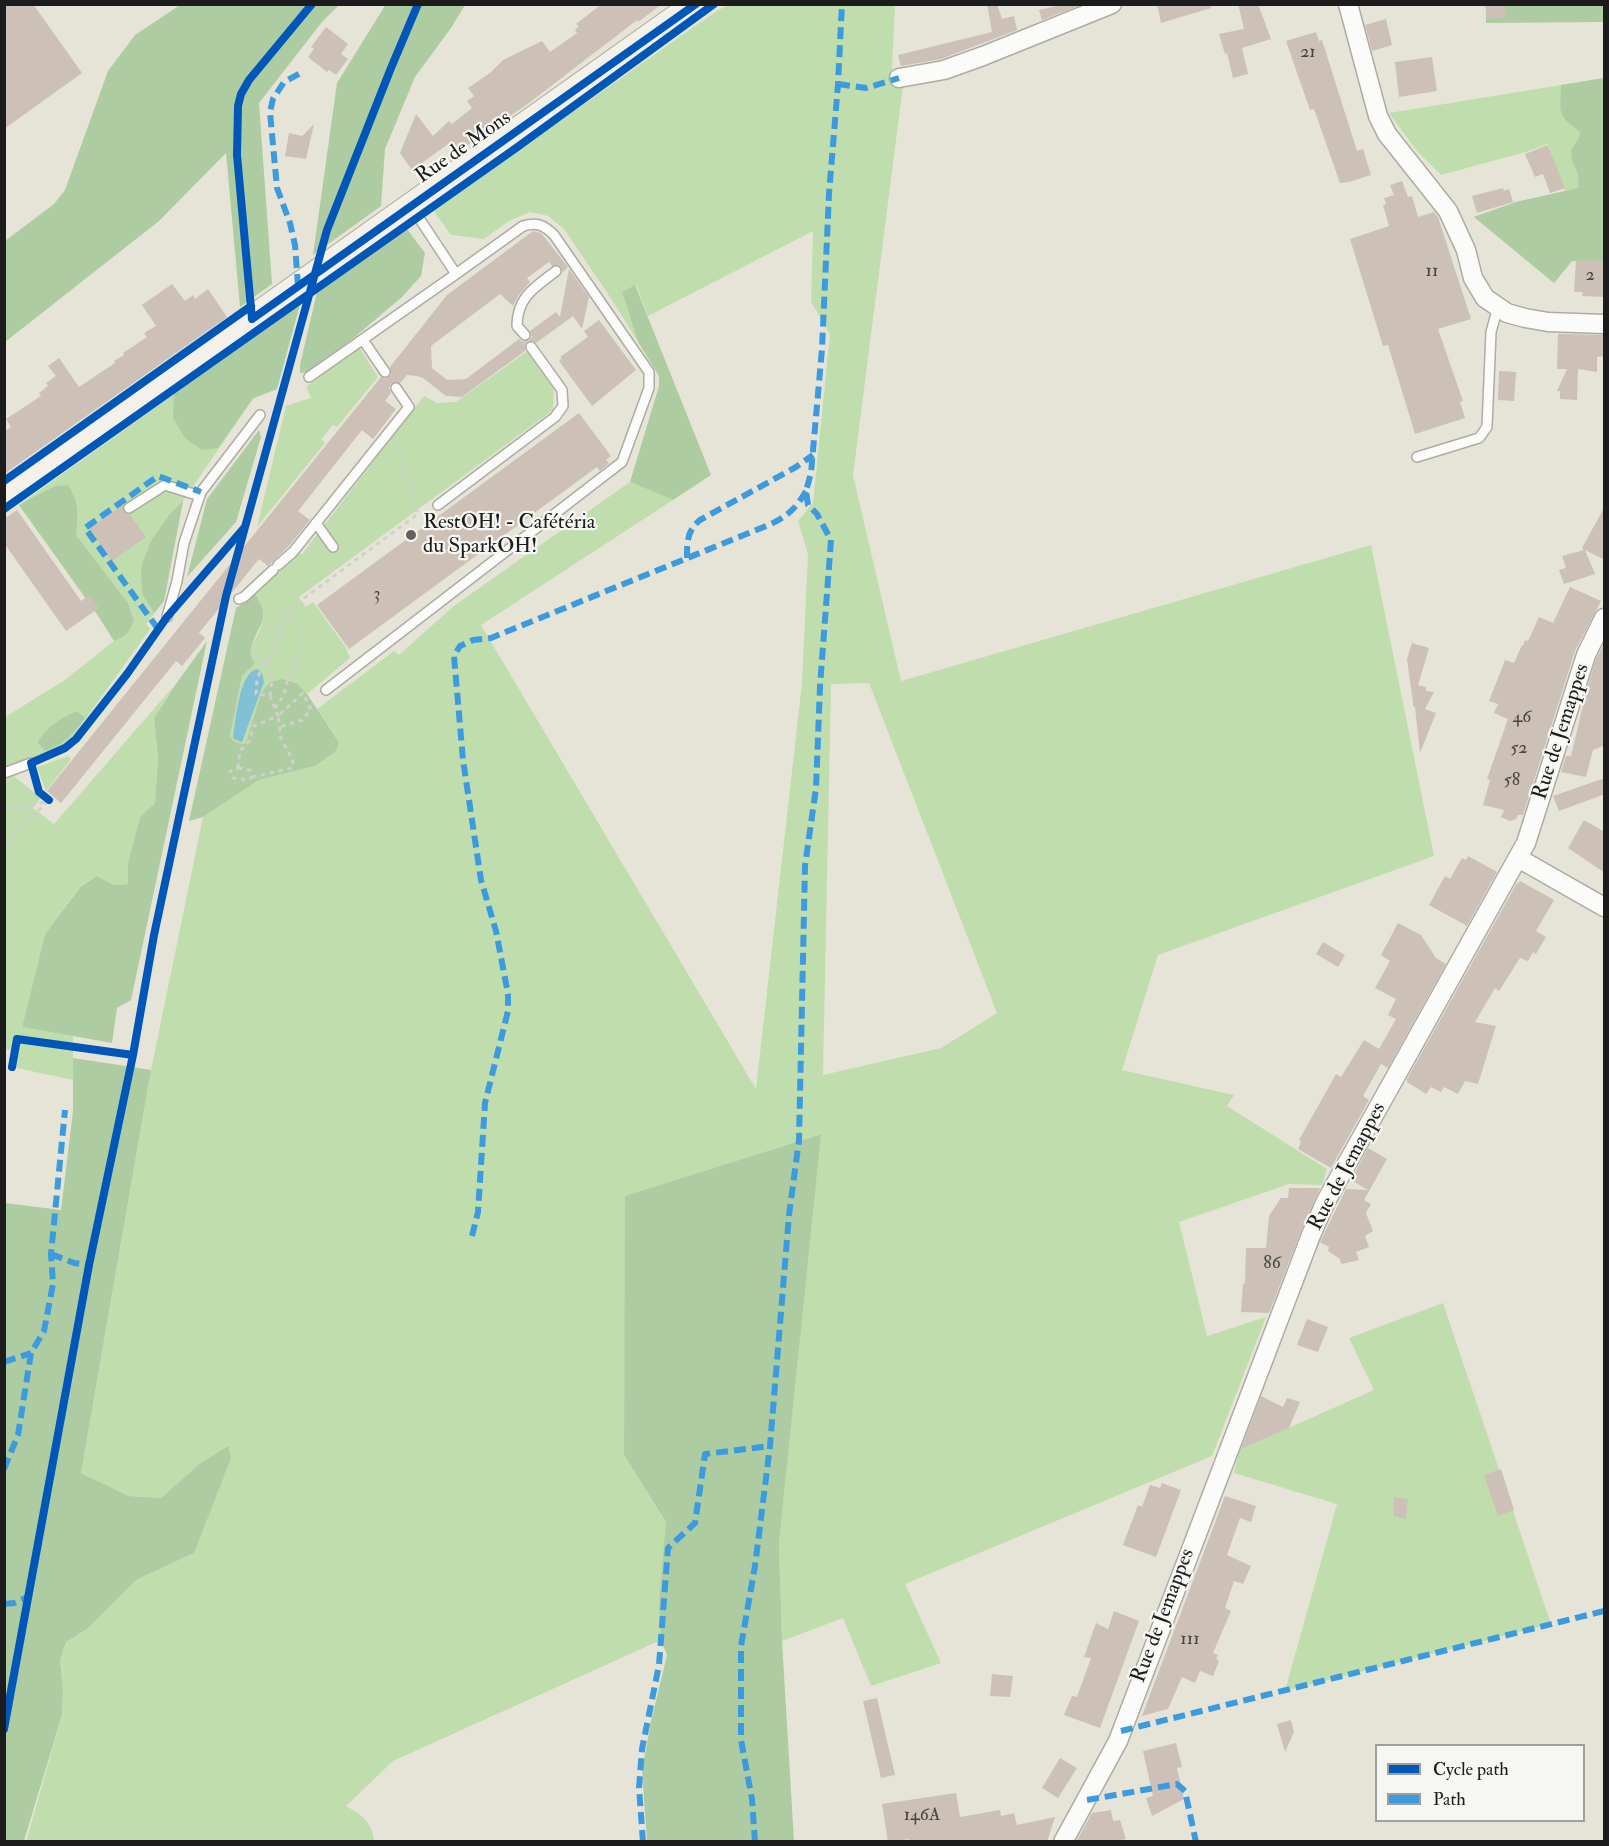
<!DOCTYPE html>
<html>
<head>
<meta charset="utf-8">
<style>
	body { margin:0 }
	#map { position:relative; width:1609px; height:1846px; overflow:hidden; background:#e6e4d6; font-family:"IM FELL Double Pica",serif }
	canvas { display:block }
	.frame { position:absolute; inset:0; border:6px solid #1c1c1c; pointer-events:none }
	.legend { position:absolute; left:1375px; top:1744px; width:210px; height:78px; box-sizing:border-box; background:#f6f6f2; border:2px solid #9f9f9c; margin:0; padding:8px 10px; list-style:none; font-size:18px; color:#1c1c1c }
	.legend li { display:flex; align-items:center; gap:12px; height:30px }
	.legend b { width:30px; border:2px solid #9f9f9c }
</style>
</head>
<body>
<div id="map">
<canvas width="1609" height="1846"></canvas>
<div class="frame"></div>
<ul class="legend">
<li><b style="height:8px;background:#0057b8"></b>Cycle path</li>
<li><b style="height:8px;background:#3c9bdf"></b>Path</li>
</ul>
</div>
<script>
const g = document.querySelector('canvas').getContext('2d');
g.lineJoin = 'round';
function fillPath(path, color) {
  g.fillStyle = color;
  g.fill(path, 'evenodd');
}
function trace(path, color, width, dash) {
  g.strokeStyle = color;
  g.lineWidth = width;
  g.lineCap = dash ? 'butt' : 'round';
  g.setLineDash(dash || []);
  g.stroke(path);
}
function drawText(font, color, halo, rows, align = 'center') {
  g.font = font + ' "IM FELL Double Pica",serif';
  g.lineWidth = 4.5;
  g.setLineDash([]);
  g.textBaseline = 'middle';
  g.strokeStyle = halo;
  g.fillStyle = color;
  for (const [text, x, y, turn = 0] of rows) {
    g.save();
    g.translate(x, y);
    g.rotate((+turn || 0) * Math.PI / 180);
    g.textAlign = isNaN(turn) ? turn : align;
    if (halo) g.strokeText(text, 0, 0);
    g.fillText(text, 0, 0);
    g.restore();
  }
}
const green = new Path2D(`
	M732 4 895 5 892 71 903 86 853 475 901 681 1371 545 1434 856 1158 955 1122 1070 1234 1095 1227 1106 1327 1169 1322 1185 1289 1184 1179 1222 1207 1336 1266 1317 1212 1456 905 1584 941 1663 871 1686 843 1618 782 1641 779 1543 820 1134 626 1196 624 1455 666 1522 668 1548 661 1640 393 1761 346 1806C362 1815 372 1822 374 1841L26 1842 62 1715 63 1689 60 1660 66 1642 87 1629 136 1580 194 1553 198 1465 161 1498 129 1496 81 1473 151 1070 203 817 259 780 315 766 339 741 317 709 394 651 399 655 455 605 630 482 673 500 481 625 756 1089 802 683 808 554 798 521 813 503 830 334 811 302 813 231 648 316 636 285 622 292 638 342 614 303 564 229 548 216 530 212 509 221 484 239 451 235 433 210 718 10ZM869 683 997 1013 941 1048 823 1075 831 684Z
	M1604 78V263L1572 261 1554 283 1474 217 1516 202 1565 191 1548 144 1526 152 1441 175 1417 151 1389 113Z
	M300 304 277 389 253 399 183 501 164 601 146 624 150 629 74 735 61 748 5 770V717L65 680 115 640 19 505Z
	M359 347 378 377 337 427 333 425 321 439 325 443 257 527 286 406 311 398 306 387Z
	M529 350 554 385 553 410 299 597 306 607 313 602 345 646 350 658 307 694 296 682 283 679 261 693 246 742 244 744C238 743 233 742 230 736L242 676 250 658 249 648C264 627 266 619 256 594L296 554H302L424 396 437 403 456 402Z
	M172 688 154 718 158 757 155 803 140 817 128 861V884L114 885 97 876 81 885 45 934 22 1027 73 1036V1080L12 1067 15 1051 5 1049 4 775 10 773 41 798 33 808 54 824Z
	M68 756 71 759 46 791 37 767Z
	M1443 1303 1551 1624 1285 1691 1337 1504 1234 1473 1239 1450 1374 1390 1349 1338Z`);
const forest = new Path2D(`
	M386 4 465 5 451 28 415 77 385 149 381 206 313 255 337 83Z
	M180 5H339L322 22 259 103 272 284 240 307 226 153 159 221 5 342V241L54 204 65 190 108 71 135 35Z
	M1486 5H1604V22L1486 23Z
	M1604 78V263L1572 261 1554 283 1474 217 1516 202 1579 188 1578 175 1572 160 1571 150 1579 138 1580 132C1557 115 1560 113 1561 85Z
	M407 229 425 253 421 276 402 297 350 341 308 372 300 373V365L317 292Z
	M635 285 711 475 673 500 630 482 659 386V376L638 342 622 292Z
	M300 304 277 389 253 398 218 448 202 450 185 438 173 418 174 393Z
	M259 430 261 437 236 522 187 577 207 499Z
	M68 485C80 504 78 514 76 535L128 603 134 621 127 634 114 641 95 611 19 505 55 486Z
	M183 501 164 601 154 613 142 593 141 567 151 541 169 515Z
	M256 594C258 600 263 607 263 613 264 631 241 647 255 663L242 676 230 736C233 742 238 743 244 744L246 742 261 693 270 682 283 679 297 683 307 694 339 742 335 752 315 766 259 780 203 817 189 821 236 608Z
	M207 641 131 1000 117 1008 112 1043 22 1027 45 934 81 886 97 876 114 885 128 884V862L140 817 155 803 158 757 154 718 173 688Z
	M77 711 85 718C73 734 65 744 45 751L38 743C44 728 63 717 77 711Z
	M73 1058 151 1070 81 1473 129 1496 161 1498 198 1465 228 1446 231 1458 194 1553 136 1580 87 1629 66 1642 60 1660 63 1689 62 1715 24 1841H5V1203L61 1210 73 1111Z
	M821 1134 779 1543 782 1641 794 1841H647L642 1770 651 1721 667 1655 661 1640 659 1604 666 1522 624 1455 625 1196Z`);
const water = new Path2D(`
	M257 669 262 673 264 682 242 742 234 739 233 736C236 719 239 673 257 669Z`);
const building = new Path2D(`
	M4 4H33L82 73 4 129Z
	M602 4H662L638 22 637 20 529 103 458 152 451 142 412 170 400 153 416 114 433 136 449 121 452 124 472 108 467 101 474 96 468 88 490 73 503 60 542 41 550 52 577 33 575 30 579 26 576 24Z
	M987 4H997L1002 19 1014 16 1017 30 941 59 901 66 898 55 992 32Z
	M1066 4 1078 6 1042 20 1039 10Z
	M1157 4H1210L1211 8 1161 23Z
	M1238 4H1258L1271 39 1242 48 1248 74 1233 78 1227 53 1225 54 1219 34 1244 29Z
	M1485 4H1504L1506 18 1487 19Z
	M1386 19 1392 45 1372 51 1365 25Z
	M326 27 348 44 341 54 348 59 336 75 329 70 327 72 308 57 314 49 311 47Z
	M1316 32 1319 41 1322 40 1357 151 1363 149 1371 175 1349 182 1340 183 1314 109 1310 110 1286 41Z
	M1432 57 1437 91 1399 97 1395 62Z
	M314 124 306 159 285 156 289 133 302 136Z
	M1548 145 1565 188 1550 193 1543 174 1535 177 1525 154Z
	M1402 181 1408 197 1412 196 1418 217 1434 212 1438 217 1471 319 1438 329 1463 401 1460 402 1465 418 1415 434 1388 345 1383 346 1350 239 1389 226 1383 205 1386 204 1384 198 1394 195 1390 185Z
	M1503 188 1504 191 1509 189 1513 202 1477 213 1472 196Z
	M533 231 541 233 568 267 563 272 559 265 552 266 549 262 527 278 530 282 518 296 513 306 500 294 431 346 432 368 447 380 466 379 519 339 523 342 529 340 532 337 530 331 556 312 560 317 569 269 589 297 582 329 573 316 536 343 533 341H528L525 345V351L462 397 446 396 423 378 417 376 407 375 400 383H392L389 388 391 393 385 401 396 409 373 439 362 430 298 511 310 520 288 547 268 566 259 559 199 633 205 638 182 666 176 661 61 803 47 791 381 377 386 379 391 375 390 367 447 295Z
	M1605 260V297L1582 296 1583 292H1574L1576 261Z
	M172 284 185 301 193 295 195 299 208 289 227 317 4 474V432L11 427 6 419 41 396 39 393 48 386 46 383 56 376 48 366 59 358 79 387 115 363 114 361 124 355 123 353 147 337 144 333 156 326 142 305Z
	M599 320 636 370 592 406 559 361 562 358 560 357 588 337 584 331Z
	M1558 334 1605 335V356L1597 357V372L1578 369 1577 400 1560 399V391H1557L1567 369H1557Z
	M1499 371 1516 372 1514 401 1498 400Z
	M579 413 611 456 606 460 609 463 600 471 597 467 349 649 317 605Z
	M123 505 124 512 130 515 146 537 112 561 89 529Z
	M1605 506V560L1585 550 1595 574 1564 584 1559 570 1566 568 1562 556 1584 550 1582 548Z
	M17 510 81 601 90 595 99 608 66 631 4 543V519Z
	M1570 587 1601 601 1575 651 1523 815H1518L1516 819 1510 821 1501 817 1504 810 1483 805 1490 780 1487 779 1508 719 1494 713 1498 704 1489 701 1505 660 1514 663 1522 645 1523 646 1525 640 1528 641 1539 617 1553 623Z
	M1412 643 1429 648 1418 685 1426 687V691L1434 692 1425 709 1436 713 1420 753 1415 707 1413 706V701V702L1407 659Z
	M1605 643V745L1593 750 1586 777 1561 772 1566 756H1571L1587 689 1596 659Z
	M1605 778V794L1559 811 1553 796Z
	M1584 820 1605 832V873L1568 848Z
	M1468 856 1497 872 1467 926 1429 905 1445 876 1450 879 1462 858 1466 860Z
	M1520 881 1554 900 1536 931 1546 937 1536 954 1533 952 1528 961 1520 958 1499 991 1495 988 1475 1022 1496 1026 1478 1084 1465 1081 1458 1094 1444 1087 1441 1092 1431 1087 1426 1094 1407 1082V1079L1517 883 1518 884Z
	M1398 923 1421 935 1436 958 1446 964 1388 1068 1381 1064 1363 1096 1369 1100 1331 1168 1298 1149 1301 1142 1299 1140 1336 1074 1341 1077 1364 1040 1379 1049 1396 1019 1388 1015 1396 999 1375 988 1390 961 1381 955Z
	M1323 942 1345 955 1338 967 1316 954Z
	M1368 1148 1387 1159 1364 1200 1371 1204 1366 1213 1373 1231 1365 1236 1369 1247 1356 1252 1359 1260 1341 1264 1340 1259 1328 1251 1329 1247 1320 1242 1346 1189 1368 1190 1351 1180Z
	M1289 1188H1320L1301 1231 1269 1313 1241 1312 1243 1283 1245 1284 1246 1248H1266L1269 1216 1281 1198H1288Z
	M1307 1319 1328 1327 1318 1352 1297 1345Z
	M1261 1396 1283 1407 1287 1398 1300 1402 1289 1428 1241 1449Z
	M1501 1469 1514 1510 1498 1516 1484 1475Z
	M1162 1483 1181 1490 1156 1557 1123 1545 1138 1505 1142 1507 1150 1485 1160 1488Z
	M1225 1496 1256 1506 1251 1522 1240 1518 1227 1555 1251 1566 1243 1584 1234 1581 1225 1608 1231 1611 1213 1653 1218 1655 1216 1659 1219 1661 1213 1676 1200 1671 1195 1683 1182 1677 1168 1709 1142 1716Z
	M1394 1497 1408 1499 1406 1519 1393 1516Z
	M1114 1611 1139 1621 1100 1728 1064 1715 1072 1696 1077 1697 1091 1658 1084 1657 1096 1623 1108 1629Z
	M992 1674 1013 1676 1010 1697 990 1696Z
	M877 1698 895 1775 881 1778 863 1701Z
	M1291 1720 1294 1732 1285 1752 1277 1724Z
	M1176 1743 1182 1767 1177 1768 1184 1799 1152 1816 1146 1798 1153 1796 1143 1751Z
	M1060 1758 1077 1768 1058 1798 1042 1788Z
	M956 1793 960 1817 1000 1810 1001 1816 1014 1813 1017 1825 1055 1817 1047 1842H909V1839L888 1842 882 1804Z
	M1111 1810 1113 1821 1120 1820 1126 1839 1112 1842H1076L1092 1813Z`);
const path = new Path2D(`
	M263 662 254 656V647L269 627 300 601 418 514 396 442
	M270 696 272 680 270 656 278 639 285 613 311 637 290 670 284 695 275 708
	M238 768 240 751 249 741 254 726 278 716 270 696 256 694 257 681 263 662 270 663
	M238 768 250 770 252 777 248 780 233 778 230 772 232 769Z
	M252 777 292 768 293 760 281 739 278 716 303 693 311 710 302 720 280 727
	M4 808 35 805 47 801
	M4 852 13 835 49 800
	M4 1037 17 1039`);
const service = new Path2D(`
	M525 335 517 326C517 297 535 287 556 271
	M363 340 385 372
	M309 377 456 274 413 209
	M1417 457 1479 438 1487 427 1491 332 1498 307
	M438 505 555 417 563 406 562 390 531 347
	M129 508 165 485 200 496
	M316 523 333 547
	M278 565 293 552 409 407 396 388
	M239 599 244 597 273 570
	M167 617 177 581 184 543 201 492 260 415
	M326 690 622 462 649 388V372L554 235C544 225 537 222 523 226L456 274
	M4 773 31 763`);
const minor = new Path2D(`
	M1348 4 1378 116 1387 134 1448 211 1466 250 1473 278 1485 298 1507 313 1525 318 1548 322 1604 324
	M899 78 944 70 983 56 1112 4
	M1518 858 1604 907
	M1063 1842 1118 1741 1311 1235 1326 1201 1526 843 1586 655 1604 618`);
const secondary = new Path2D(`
	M4 495 696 4`);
const quiet = new Path2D(`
	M838 84 866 88 899 78
	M298 286 295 245 290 223 277 188 270 112 273 99 284 82 304 71
	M687 558C687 541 687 531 700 520L796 467 813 455
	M158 629 85 528 158 476 201 492
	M472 1236 478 1212 485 1103 508 1011V994L496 931 481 880 463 760 454 656 460 646 473 640 491 638 771 524C788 516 797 507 806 491
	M51 1254 74 1263 89 1265
	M4 1362 31 1353
	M4 1469 18 1435 31 1353 44 1331 53 1284 51 1254 65 1110
	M4 1604 14 1603 30 1596
	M1121 1731 1604 1611
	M1087 1800 1177 1784 1185 1791 1196 1842
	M643 1842 639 1788 642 1749 659 1665 668 1548 695 1523 705 1454 770 1446
	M755 1842 752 1799 741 1740V1646L755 1566 770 1446 789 1215 799 1140 805 866 816 788 820 686 831 540 817 514 808 505 806 491 811 473 822 349 829 194 838 84 842 4`);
const cycleway = new Path2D(`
	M252 319 696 4
	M252 319 237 155 238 106 241 94 249 80 312 4
	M4 481 251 306
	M4 509 516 148 714 4
	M49 800 39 792 31 763 65 748 76 739 127 674 167 617 244 528
	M12 1067 17 1039 133 1055
	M4 1729 89 1265 133 1055 154 935 226 596 327 230 391 68 418 4`);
const markers = [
	[411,535,6,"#63625d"]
];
const numberNames = [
	["21",1308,53],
	["11",1432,272],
	["2",1590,276],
	["3",377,595],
	["46",1522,718],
	["52",1519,749],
	["58",1512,781],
	["86",1272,1264],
	["111",1190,1640],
	["146A",922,1816]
];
const streetNames = [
	["Rue de Mons",464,148,-35],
	["Rue de Jemappes",1562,732,-72],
	["Rue de Jemappes",1348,1167,-62],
	["Rue de Jemappes",1164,1616,-69]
];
const poiNames = [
	["RestOH! - Cafétéria",423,523],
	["du SparkOH!",423,547]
];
fillPath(green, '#c0dead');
fillPath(forest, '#aecca2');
fillPath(water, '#81c0d5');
fillPath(building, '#ccc0b7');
trace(service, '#adaca4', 12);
trace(minor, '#adaca4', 21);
trace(secondary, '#adaca4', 28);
trace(path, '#d0d0cc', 3, [4.5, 4.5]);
trace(service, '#fbfbf9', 9);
trace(minor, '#fbfbf9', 18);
trace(secondary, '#f3f1ea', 26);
trace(quiet, '#3c9bdf', 6, [12, 6]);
trace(cycleway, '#0057b8', 8);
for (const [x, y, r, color] of markers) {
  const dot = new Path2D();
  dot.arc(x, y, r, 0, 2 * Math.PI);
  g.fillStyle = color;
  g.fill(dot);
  trace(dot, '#f6f6f2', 2);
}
drawText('18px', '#484543', null, numberNames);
drawText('21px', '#1c1c1c', '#f6f6f2', streetNames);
drawText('21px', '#1c1c1c', '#f6f6f2', poiNames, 'left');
</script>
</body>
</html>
